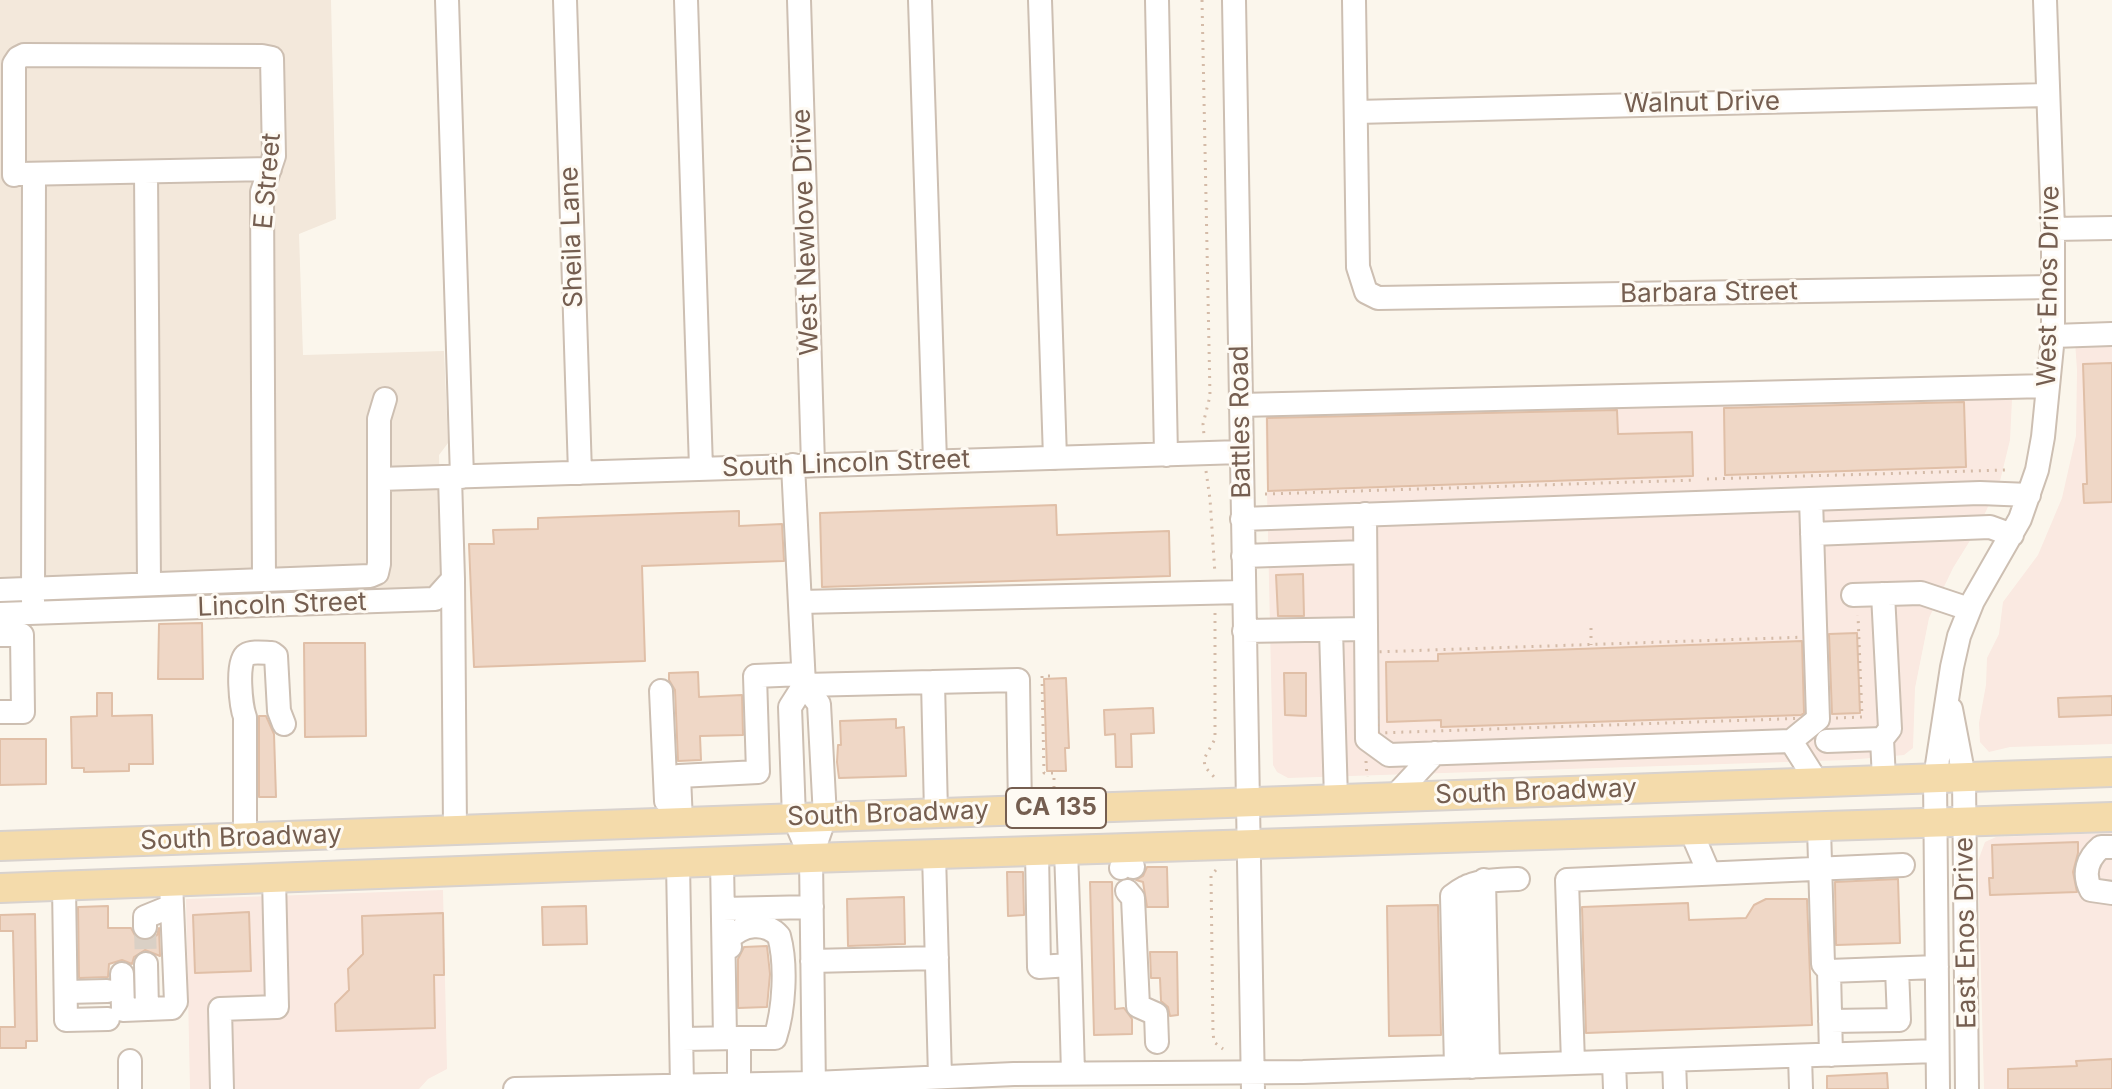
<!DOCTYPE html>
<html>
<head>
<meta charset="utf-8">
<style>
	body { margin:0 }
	canvas { display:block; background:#fbf6ec }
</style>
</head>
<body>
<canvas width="2112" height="1089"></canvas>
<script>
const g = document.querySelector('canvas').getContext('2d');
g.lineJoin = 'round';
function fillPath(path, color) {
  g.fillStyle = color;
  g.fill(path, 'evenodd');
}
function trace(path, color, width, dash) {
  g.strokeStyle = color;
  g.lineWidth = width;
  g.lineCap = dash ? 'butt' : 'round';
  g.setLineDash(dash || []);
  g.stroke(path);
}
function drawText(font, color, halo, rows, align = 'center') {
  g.font = font + ' Inter,sans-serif';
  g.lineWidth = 6;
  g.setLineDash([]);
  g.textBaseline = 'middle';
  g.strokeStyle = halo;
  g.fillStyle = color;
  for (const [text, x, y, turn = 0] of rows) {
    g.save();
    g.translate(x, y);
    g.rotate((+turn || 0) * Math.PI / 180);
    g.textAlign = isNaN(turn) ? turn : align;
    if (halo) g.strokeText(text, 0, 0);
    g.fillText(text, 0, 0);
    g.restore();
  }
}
const residential = new Path2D(`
	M0 0H331L336 219 299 234 303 355 444 351 448 443 439 455 442 580 432 590 0 605Z`);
const commercial = new Path2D(`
	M2112 325V744L2010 747 1989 752 1980 742 1979 723 1986 685 1987 658 1999 634 2003 602 2038 555 2062 498 2076 436 2077 370 2074 327Z
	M2013 379 2010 440 2000 481 1979 526 1953 568 1929 618 1915 688 1913 748 1904 755 1848 760 1288 778 1277 772 1273 765 1265 399Z
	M2112 833V1089H1984L1978 861 1985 842 1996 837Z
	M443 890 447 1069 428 1079 419 1089H190L186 899Z`);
const building = new Path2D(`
	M2112 363V502L2084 503 2083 484H2087L2083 364Z
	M1964 402 1966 467 1725 475 1724 408Z
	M1617 410 1618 434 1692 432 1693 476 1268 491 1267 418Z
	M1056 505 1057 535 1169 531 1170 576 822 587 820 513Z
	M739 511V526L782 524 784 561 642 566 645 661 474 667 469 544H494L493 530 538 529V518Z
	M1303 574 1304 616H1278L1276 575Z
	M202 623 203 679H158L159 624Z
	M1857 633 1860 713 1832 714 1829 634Z
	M1802 641 1804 713 1801 715 1441 727V720L1387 722 1386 662 1438 661V654Z
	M304 643H365L366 736 305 737Z
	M698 672 699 697 742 695 743 735 700 736 701 760 678 761 675 690 669 680V673Z
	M1284 673H1306V716L1285 715Z
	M1066 678 1069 748H1065L1066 771H1047L1044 679Z
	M97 693H112V716L152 715 153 764H129V771L84 772V768H72L71 717 97 716Z
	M2112 696V715L2059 717 2058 698Z
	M1153 708 1154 733 1131 734 1132 767H1116L1115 734 1105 735 1104 710Z
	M259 716H266L274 734 276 797H259Z
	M896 719V728L904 727 906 776 839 778 837 762 838 745H841L840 721Z
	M0 739H46V784L0 785Z
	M2078 842V853L2073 872 2077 892 1990 895 1989 878H1993L1992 845Z
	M1147 867H1167L1168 907H1147L1143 882 1136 880 1143 876Z
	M1007 872H1023L1024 915 1008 916Z
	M1898 879 1900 943 1836 945 1835 882Z
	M1090 882H1112L1115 1009 1124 1008 1132 1019V1034L1094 1035Z
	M904 897 905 944 848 946 847 899Z
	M1766 899H1807L1812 1025 1586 1033 1582 907 1688 903 1689 920 1746 918 1754 905Z
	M1438 905 1441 1035 1389 1036 1387 906Z
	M108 906V928H131L137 939 146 941 157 935 159 928 160 956 145 950 134 957 132 964 122 960 109 964 108 977 79 978 78 907Z
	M586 906 587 944 543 945 542 907Z
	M249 912 251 971 195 973 193 915Z
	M443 913 444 975H434L435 1028 336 1031 335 1004 349 990 348 969 363 954 362 916Z
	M35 914 37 1041H26V1048H0V1027H15L13 931H0V915Z
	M767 946 770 974 767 1007 738 1008V959L744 947Z
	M1150 952H1177L1178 1015 1170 1016 1168 1007 1161 1001 1160 978H1151Z
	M2112 1059V1089H2008V1069L2077 1066 2076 1061Z
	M1887 1073 1888 1089H1827V1076Z`);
const minorTunnel = new Path2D(`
	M145 927 146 964`);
const path = new Path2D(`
	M1202 0 1210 396 1203 424 1204 435
	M1206 471 1210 499 1215 574
	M1707 479 2005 470
	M1265 494 1695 480
	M1215 613V739L1204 759 1205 767 1216 779
	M1591 628V645
	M1807 637 1810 718 1378 733 1374 652Z
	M1836 718 1862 717 1858 615
	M1366 761 1367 777
	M1054 788V773H1044L1042 676H1055
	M1216 870 1211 875 1213 1032 1214 1042 1223 1049`);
const minor = new Path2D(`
	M447 0 462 477
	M565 0 580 473
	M686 0 701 468
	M799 0 813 464
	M920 0 935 461
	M1040 0 1055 458
	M1157 0 1166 455
	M1234 0 1253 1089
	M1354 0 1358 267 1366 292 1378 298 2053 287
	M1356 112 2047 95
	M146 172 149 584
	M19 174 270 169
	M14 175V64L18 58 24 55 262 56 272 58 274 156 262 192 264 580
	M2053 229 2112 228
	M2053 336 2112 334
	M1240 405 2048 386
	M793 465 804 685 790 707 794 818 811 858
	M379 479 1241 452
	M1365 514 1367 739 1389 755 1791 741 1818 719 1811 499
	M1242 519 1980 493 2029 495
	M1812 534 1990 527 2012 535
	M1243 556 1365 552
	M453 579 455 830
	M0 590 370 576 377 573 379 564V419L385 399
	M1853 595 1921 593 1969 609
	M33 601 34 174
	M800 602 1244 592
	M0 614 435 599 453 579 450 477
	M1331 630 1336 799
	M1244 631 1366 629
	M0 635H22L23 712H0
	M933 682 1018 680 1020 810
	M804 685 819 704 825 817 811 858 814 1089
	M804 685 933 682 936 813
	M661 691 666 801
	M1951 709 1964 777 1967 1089
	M1882 739 1884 779
	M1791 741 1817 782
	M1827 741 1882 739 1890 729 1883 594
	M1394 797 1435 753
	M681 822 679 776 758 772 755 676 803 674
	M1819 828 1823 964 1829 971
	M1691 831 1709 873
	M245 838V717C241 707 236 661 246 655 252 651 265 653 272 653L276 656 279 711 284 724
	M2112 847H2101C2088 858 2082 873 2091 890L2112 893
	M1066 850 1070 965
	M1037 851 1039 967 1070 965 1073 1073
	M934 854 940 1077
	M722 861 725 1038
	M678 863 682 1086
	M1121 868 1127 862 1133 867
	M1484 880 1488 1066
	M64 886 66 1020 108 1019
	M1468 886 1472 1067
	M1127 891 1133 898 1138 1006 1156 1014 1157 1042
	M723 909 812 907
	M145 927V917L172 906
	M730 947 729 939C742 924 765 921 779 936 787 965 784 1010 775 1038H739
	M812 961 937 958
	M146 964 147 1009
	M122 974 123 1010 172 1008 176 1002 171 882
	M66 992 107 991
	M1830 1021 1899 1020 1897 969
	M682 1039 739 1038V1085
	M1831 1055 1829 971 1937 967
	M1800 1056 1801 1089
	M1674 1060 1675 1089
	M130 1061V1089
	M1614 1062 1615 1089
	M1573 1063 1567 880 1903 865
	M1456 1067 1452 896C1472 879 1494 880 1518 879
	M222 1089 220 1009 277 1007 274 878
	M515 1089 814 1083 1014 1074 1303 1072 1937 1051
	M1938 1089 1935 778 1952 667 1959 636 1973 601 2020 519 2037 470 2043 437 2053 336V229L2045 0`);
const major = new Path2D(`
	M0 846 2112 772
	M0 888 811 858 2112 817`);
const shields = [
	[1056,808,100]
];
const shieldNames = [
	["CA 135",1056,808]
];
const streetNames = [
	["Walnut Drive",1702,103,-1],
	["E Street",268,181,-85],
	["West Newlove Drive",806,232,-92],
	["Sheila Lane",572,237,-92],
	["West Enos Drive",2049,286,-89],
	["Barbara Street",1709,293,-1],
	["Battles Road",1241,422,-91],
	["South Lincoln Street",846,464,-2],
	["Lincoln Street",282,605,-2],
	["South Broadway",1536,792,-2],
	["South Broadway",888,814,-2],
	["South Broadway",241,838,-2],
	["East Enos Drive",1966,933,-91]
];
fillPath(residential, '#f3e8db');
fillPath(commercial, '#fae9e1');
fillPath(building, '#efd7c6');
trace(building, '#e0bfa7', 2);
trace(minorTunnel, '#dad0c5', 22, [22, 11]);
trace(minor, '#cdbfb2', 26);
trace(major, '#d8d2ce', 32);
trace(path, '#d4bba8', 3, [2, 6]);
trace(minor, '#fff', 22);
trace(major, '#f4dbab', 28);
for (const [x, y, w] of shields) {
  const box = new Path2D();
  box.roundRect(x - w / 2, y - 20, w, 40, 6);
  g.fillStyle = '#fefaf3';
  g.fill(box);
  trace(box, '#755e50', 2);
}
drawText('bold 24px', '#755e50', null, shieldNames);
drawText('26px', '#755e50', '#fefaf3', streetNames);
</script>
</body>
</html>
